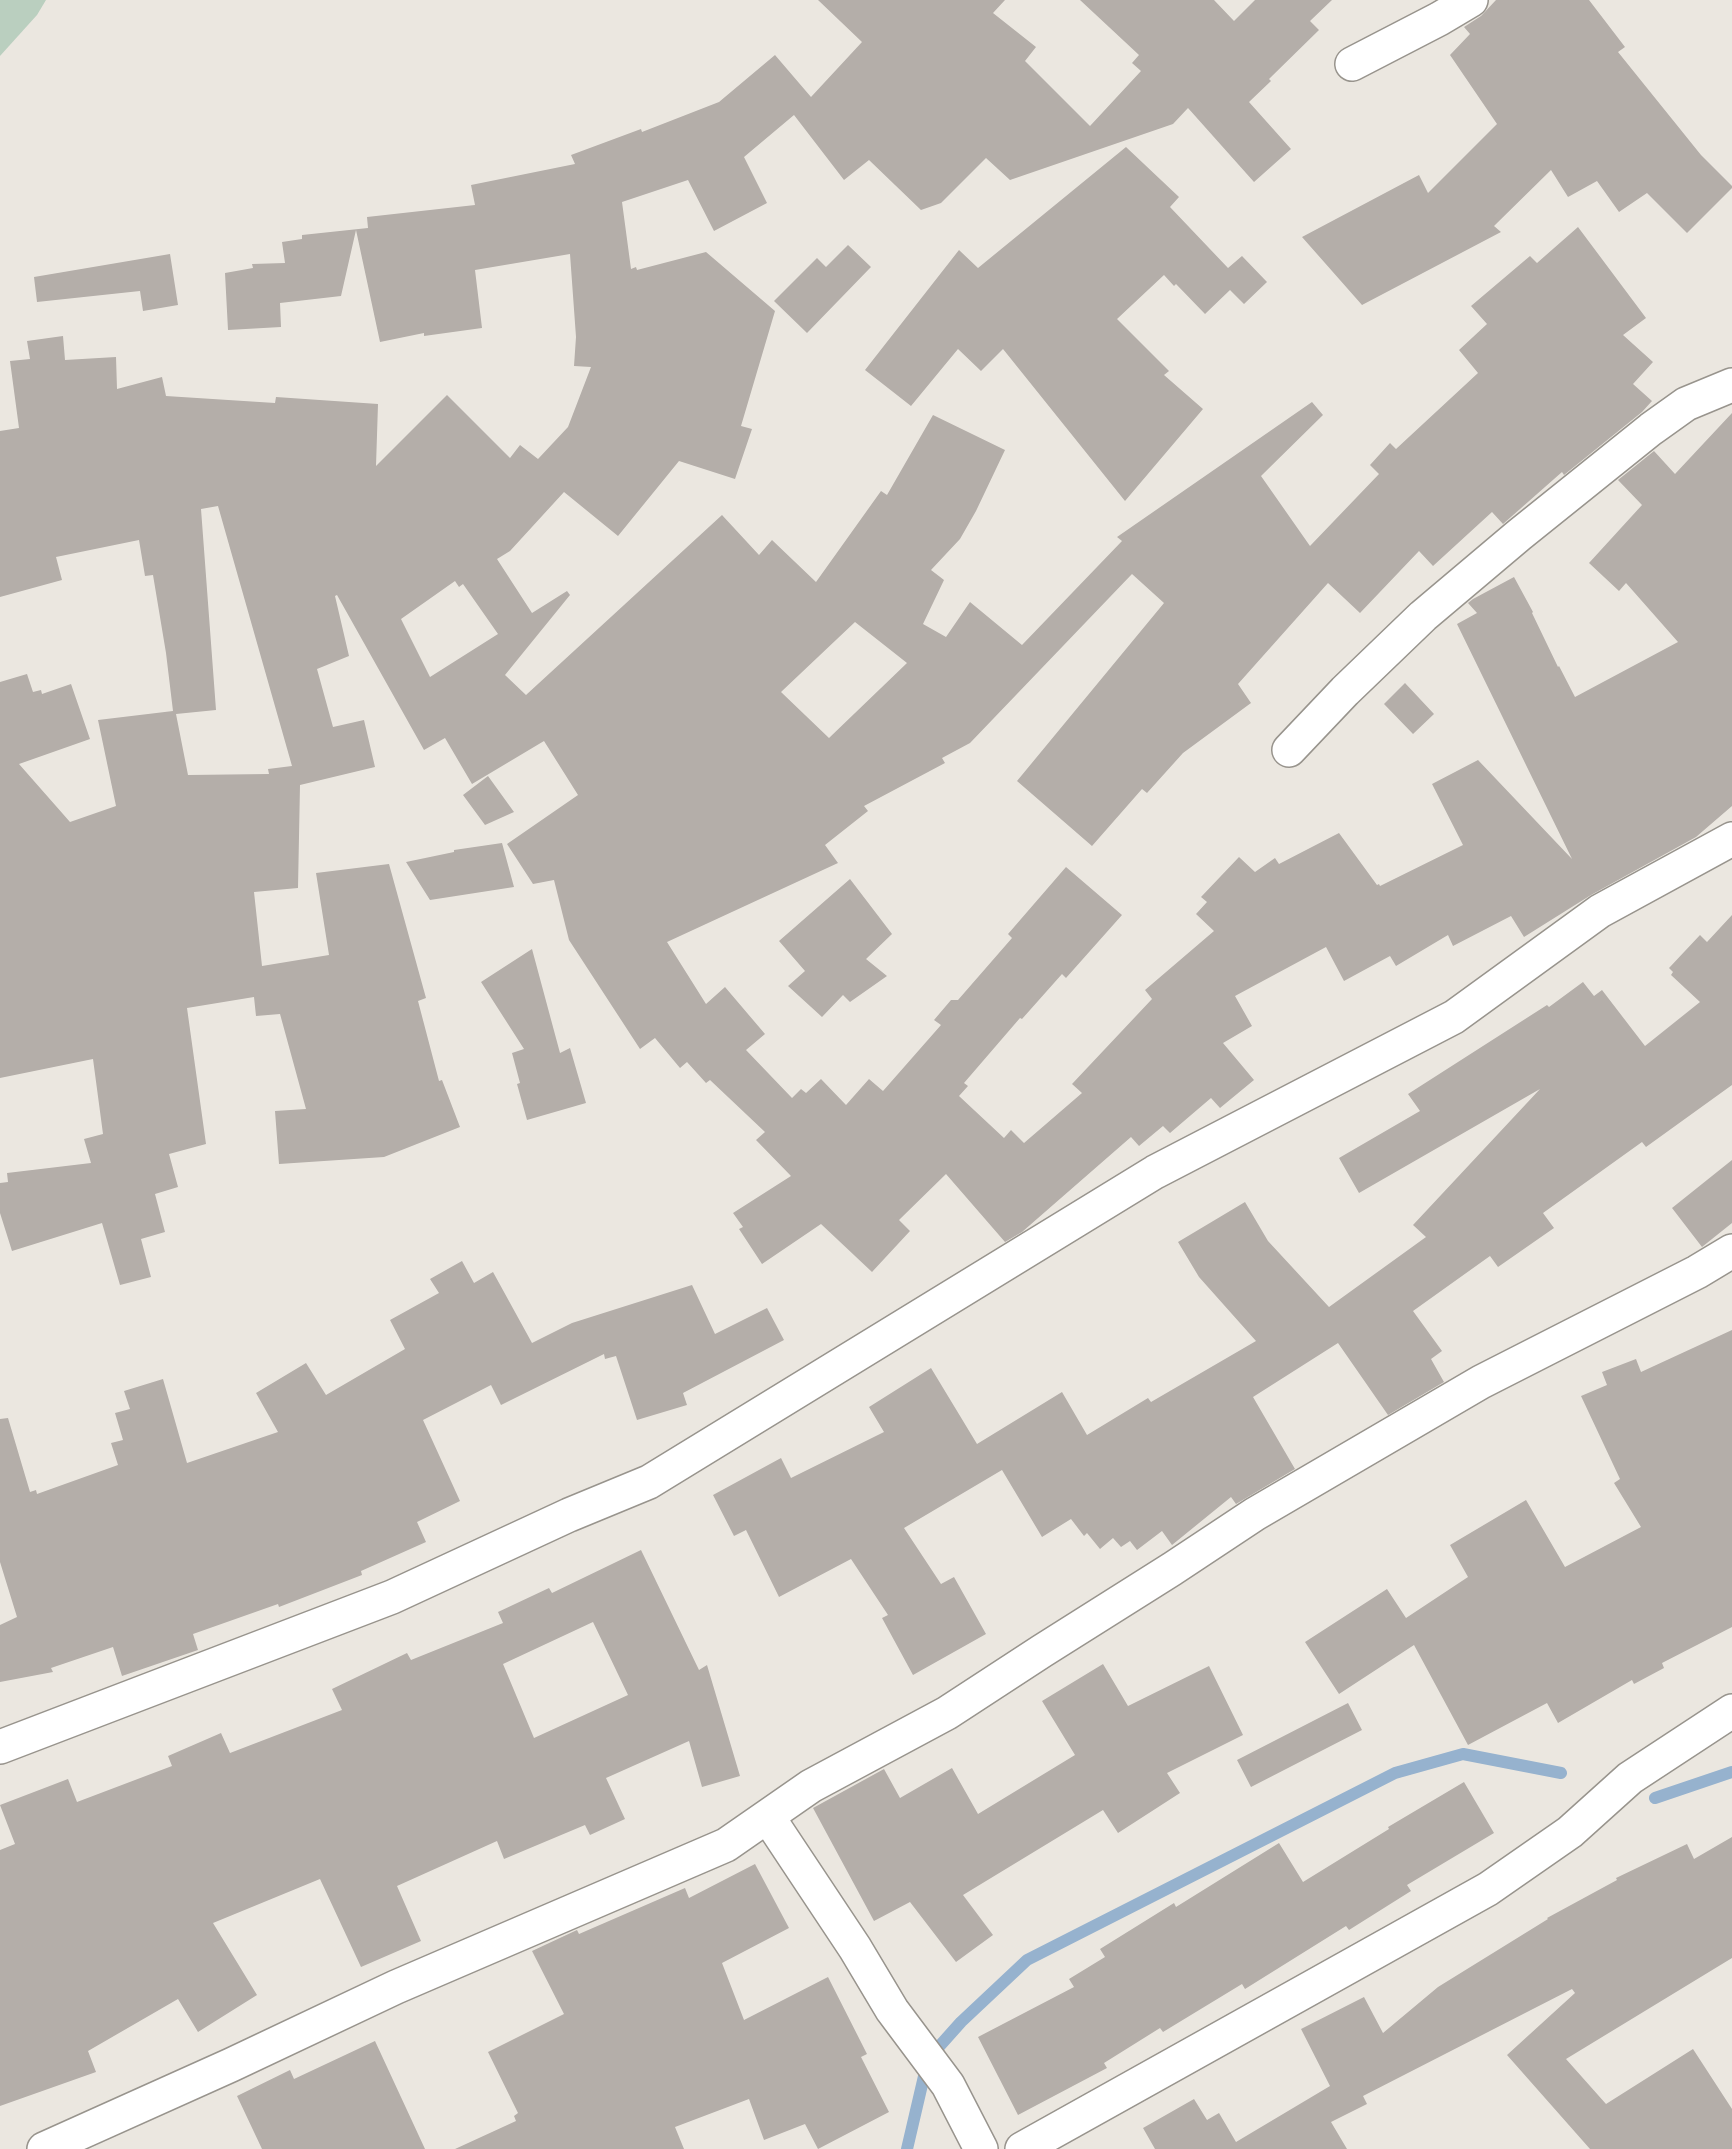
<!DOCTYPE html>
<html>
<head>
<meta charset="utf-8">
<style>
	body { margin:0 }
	canvas { display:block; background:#ebe7e0 }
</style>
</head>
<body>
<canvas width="1732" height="2149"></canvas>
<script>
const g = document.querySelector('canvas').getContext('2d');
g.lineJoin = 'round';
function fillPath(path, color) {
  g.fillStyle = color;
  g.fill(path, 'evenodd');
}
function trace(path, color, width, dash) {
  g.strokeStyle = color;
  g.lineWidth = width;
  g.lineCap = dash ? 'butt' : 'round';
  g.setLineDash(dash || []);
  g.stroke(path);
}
const green = new Path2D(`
	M0 0H46L37 15 0 56Z`);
const stream = new Path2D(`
	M1655 1798 1732 1772
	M907 2149 928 2059 961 2022 1027 1960 1395 1773 1463 1754 1561 1773`);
const building = new Path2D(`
	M818 0H1005L993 13 1036 47 1025 61 1090 126 1141 71 1132 63 1139 55 1080 0H1214L1234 21 1255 0H1332L1310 21 1319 30 1269 79 1271 81 1249 102 1291 149 1254 182 1188 108 1173 124 1010 180 986 158 941 203 921 210 869 160 844 180 794 115 744 157 767 203 714 231 688 180 622 202 631 269 636 267 637 270 706 252 775 311 741 426 752 429 735 479 679 461 618 536 564 492 510 551 497 559 532 613 567 591 570 595 505 675 526 695 722 515 759 555 772 540 816 582 881 491 887 495 933 415 1005 450 976 511 960 539 931 570 944 580 923 624 946 637 970 602 1022 645 1122 541 1117 537 1312 402 1323 415 1261 476 1310 546 1379 474 1370 465 1390 443 1396 449 1478 373 1459 350 1487 324 1471 306 1530 256 1537 263 1578 227 1646 318 1623 335 1653 362 1633 384 1652 401 1642 412 1564 475 1562 472 1503 524 1492 512 1433 566 1419 551 1360 613 1328 583 1238 684 1251 703 1183 753 1147 793 1142 789 1092 846 1017 781 1164 603 1132 574 970 743 942 758 945 763 864 806 868 811 825 845 838 863 667 942 706 1004 725 987 765 1034 746 1050 792 1098 801 1089 806 1093 821 1079 846 1105 869 1079 883 1091 941 1025 934 1020 951 1000H958L1012 938 1008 934 1066 867 1122 915 1066 978 1062 974 1022 1019 1020 1018 964 1083 968 1086 959 1096 1004 1138 1011 1130 1024 1143 1082 1093 1072 1084 1152 999 1145 990 1214 931 1196 914 1207 902 1201 897 1239 857 1255 872 1275 858 1279 864 1339 833 1377 885 1379 884 1380 886 1463 845 1432 784 1478 760 1572 859 1457 624 1477 613 1468 603 1473 599 1514 577 1533 612 1532 613 1558 667 1559 666 1575 697 1678 642 1626 583 1619 591 1589 563 1642 505 1618 480 1654 451 1675 474 1732 413V806L1696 837 1591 895 1524 937 1511 916 1453 946 1448 935 1396 966 1390 956 1344 981 1326 947 1235 996 1252 1026 1223 1043 1254 1080 1220 1108 1211 1098 1170 1133 1163 1126 1139 1146 1131 1137 1022 1232 1005 1242 946 1174 899 1220 910 1231 872 1272 821 1224 762 1264 739 1229 743 1227 733 1213 791 1176 756 1140 765 1132 710 1080 706 1083 687 1062 680 1068 655 1038 640 1049 569 940 554 880 533 884 507 844 578 795 544 741 472 784 445 738 424 750 337 595 335 596 349 656 317 669 333 727 364 720 375 767 300 785 298 888 254 892 262 966 329 955 316 873 389 864 426 998 418 1001 439 1081 442 1080 460 1127 384 1157 279 1164 275 1111 306 1109 280 1014 256 1016 254 997 187 1008 206 1144 169 1154 178 1187 155 1194 165 1232 141 1239 151 1277 120 1285 102 1223 12 1251 0 1213V1183L8 1182 7 1173 91 1163 84 1139 103 1134 93 1059 0 1078V682L27 674 33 692 41 690 42 694 71 684 90 739 19 764 70 822 116 806 98 720 173 711 166 653 153 575 145 576 139 540 56 557 62 580 0 597V431L19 428 10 361 30 359 27 341 63 336 65 360 116 357 117 389 162 377 166 396 275 403 276 397 378 404 376 466 447 395 510 458 520 445 538 459 568 427 591 367 574 366 576 337 570 254 475 270 482 328 424 336V333L380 342 356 230 341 296 280 303 281 327 228 330 225 273 253 268 252 264 285 263 282 242 302 239V235L368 228 367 217 475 205 471 185 575 164 571 155 641 129 642 132 719 102 775 55 811 97 862 42ZM218 506 292 766 268 769 269 774 188 775 176 714 216 710 201 509ZM455 581 459 587 463 584 498 634 430 677 401 619ZM855 622 907 663 829 738 781 692Z
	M1496 0H1589L1625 47 1618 52 1701 155 1732 186V188L1687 233 1647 193 1619 212 1597 181 1568 197 1551 170 1494 226 1501 232 1362 305 1302 237 1419 175 1428 193 1497 124 1450 55 1470 34 1464 27 1481 16Z
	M1126 147 1179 197 1170 207 1228 268 1242 256 1267 282 1244 304 1230 290 1205 314 1176 284 1174 286 1164 275 1117 319 1169 371 1164 375 1203 409 1125 501 1003 349 981 371 958 349 911 406 865 370 959 250 978 268Z
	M848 245 871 267 807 333 774 301 817 258 826 267Z
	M170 254 178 305 143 311 140 291 37 302 34 277Z
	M1405 683 1434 714 1413 734 1384 704Z
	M488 776 514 812 485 825 463 795Z
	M502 843 514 887 430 900 406 862 454 852V850Z
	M850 879 892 934 866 959 887 976 850 1002 843 995 822 1017 788 986 805 971 779 941Z
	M1732 915V1085L1646 1147 1642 1142 1543 1213 1554 1228 1498 1267 1490 1256 1413 1311 1442 1351 1431 1359 1444 1382 1388 1415 1338 1343 1253 1397 1295 1469 1236 1504 1231 1497 1172 1545 1162 1531 1137 1550 1130 1541 1121 1547 1113 1538 1100 1549 1087 1533 1084 1536 1071 1519 1042 1537 1002 1470 904 1528 941 1584 954 1577 986 1634 913 1675 882 1618 888 1615 851 1559 779 1597 746 1530 734 1536 713 1495 781 1458 791 1478 884 1432 869 1407 931 1368 977 1444 1062 1392 1087 1435 1148 1398 1151 1402 1256 1341 1199 1277 1178 1242 1245 1202 1268 1241 1329 1307 1426 1237 1413 1225 1540 1089 1359 1193 1339 1158 1420 1111 1408 1094 1547 1005 1549 1007 1583 982 1594 996 1602 990 1645 1046 1700 1002 1671 975 1673 972 1669 968 1700 935 1707 942Z
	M532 949 560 1053 570 1048 586 1103 527 1120 517 1084 520 1083 512 1053 524 1049 481 982Z
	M1732 1160V1223L1702 1247 1672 1208Z
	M462 1261 474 1283 493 1272 532 1343 572 1323 692 1285 715 1334 767 1308 784 1340 683 1393 687 1405 637 1420 616 1356 605 1359 604 1354 501 1405 491 1385 423 1420 460 1501 417 1522 426 1542 361 1571 362 1575 279 1607 278 1604 193 1634 198 1650 122 1676 113 1647 51 1668 53 1672 0 1682V1625L17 1617 0 1562V1419L8 1418 30 1492 36 1490 37 1494 118 1465 111 1443 123 1440 115 1413 130 1409 124 1391 163 1379 187 1463 278 1432 256 1393 306 1363 326 1395 405 1349 390 1320 439 1293 430 1279Z
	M1732 1330V1627L1662 1663 1664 1668 1634 1684 1632 1680 1558 1723 1547 1703 1468 1745 1414 1645 1339 1694 1305 1642 1387 1589 1406 1618 1468 1577 1450 1545 1526 1500 1565 1567 1641 1527 1614 1483 1620 1479 1581 1396 1607 1385 1602 1372 1636 1359 1641 1372Z
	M641 1550 699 1670 707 1665 740 1776 702 1787 689 1741 606 1778 625 1819 590 1835 585 1825 504 1859 497 1841 397 1886 421 1941 361 1967 320 1879 213 1923 257 1995 198 2032 178 1999 88 2051 96 2072 0 2106V1850L15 1844 0 1805 68 1779 77 1802 172 1766 168 1756 221 1733 230 1753 342 1710 332 1689 407 1653 411 1660 503 1623 498 1612 549 1588 552 1593ZM593 1622 628 1695 534 1738 503 1664Z
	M1103 1664 1128 1706 1209 1666 1243 1735 1167 1773 1180 1793 1118 1833 1103 1810 963 1895 993 1935 956 1962 910 1902 874 1921 813 1808 884 1769 900 1798 952 1768 978 1814 1075 1755 1042 1701Z
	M1348 1703 1362 1730 1251 1787 1237 1760Z
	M1464 1782 1494 1833 1407 1885 1411 1891 1349 1930 1346 1926 1245 1989 1242 1984 1163 2032 1160 2028 1104 2063 1107 2068 1018 2115 978 2037 1074 1987 1069 1979 1105 1957 1100 1949 1174 1903 1176 1907 1279 1843 1303 1882 1389 1829 1388 1827Z
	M1732 1837V1958L1566 2059 1606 2104 1693 2049 1732 2109V2149H1590L1507 2055 1575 1993 1572 1989 1363 2096 1367 2104 1331 2122 1347 2149H1155L1143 2128 1194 2099 1207 2120 1219 2113 1236 2142 1330 2086 1301 2029 1364 1997 1383 2033 1438 1987 1548 1919 1547 1918 1617 1880 1616 1878 1687 1844 1694 1859Z
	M755 1864 789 1928 722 1963 744 2020 828 1977 867 2054 861 2057 889 2112 818 2149 805 2124 764 2140 749 2099 675 2127 684 2149H455L516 2121 514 2116 518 2113 488 2052 564 2014 532 1951 577 1930 579 1934 685 1888 689 1898Z
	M375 2041 425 2149H262L237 2096 290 2070 294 2079Z`);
const minor = new Path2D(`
	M1352 64 1439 19 1471 0
	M1289 750 1345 691 1423 616 1519 535 1651 429 1686 404 1732 385
	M0 1747 392 1597 569 1515 649 1482 1155 1172 1454 1017 1600 911 1732 839
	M768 1817 855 1948 892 2010 948 2085 981 2149
	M44 2149 231 2065 396 1987 726 1845 811 1786 947 1713 1042 1651 1172 1569 1255 1514 1481 1382 1697 1272 1732 1251
	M1022 2149 1488 1889 1570 1832 1630 1778 1732 1711`);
fillPath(green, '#bacfbf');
trace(stream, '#96b2ce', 12);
fillPath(building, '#b4aea9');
trace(minor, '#98948d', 36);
trace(minor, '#fff', 33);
</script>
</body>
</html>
